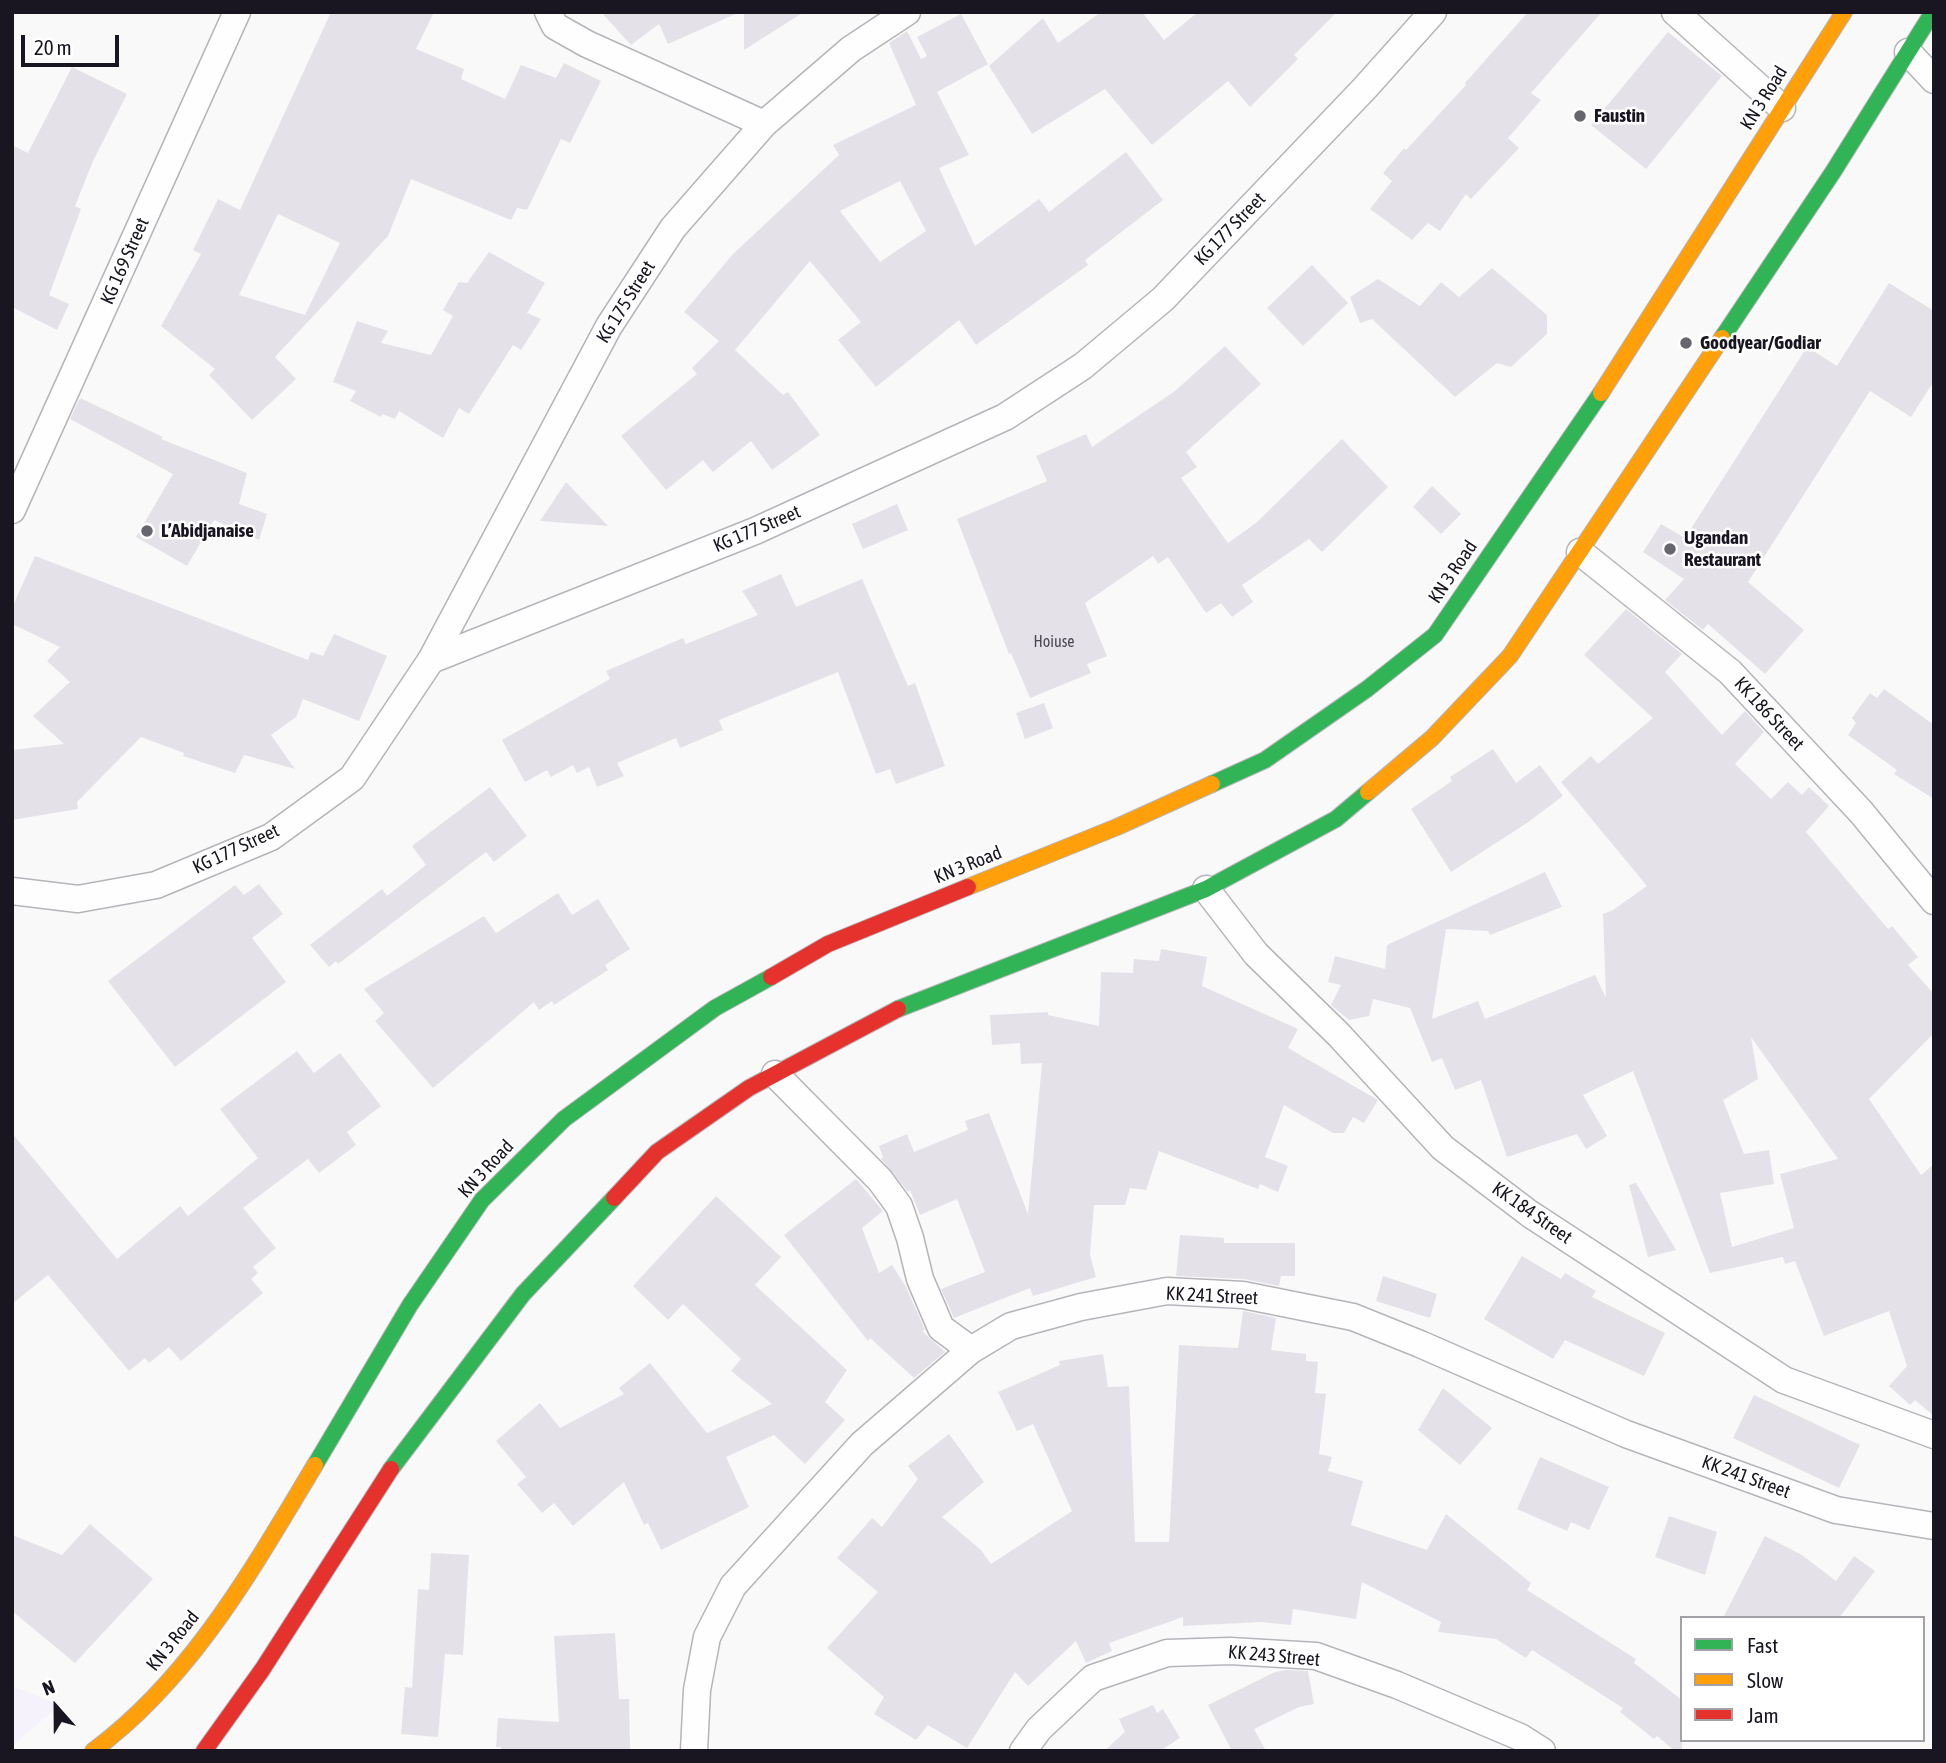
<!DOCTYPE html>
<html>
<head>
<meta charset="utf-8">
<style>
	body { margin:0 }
	#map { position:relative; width:1946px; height:1763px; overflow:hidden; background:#f9f9f9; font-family:"Asap Condensed",sans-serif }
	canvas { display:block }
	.frame { position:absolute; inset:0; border:14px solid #191521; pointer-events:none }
	.legend { position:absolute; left:1680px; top:1616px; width:245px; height:126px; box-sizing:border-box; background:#fff; border:2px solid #a3a1a6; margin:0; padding:9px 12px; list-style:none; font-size:21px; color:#191521 }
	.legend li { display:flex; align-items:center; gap:14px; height:35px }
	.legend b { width:35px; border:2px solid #a3a1a6 }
	.north { position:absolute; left:21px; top:1672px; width:70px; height:70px; -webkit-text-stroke:5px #fff; paint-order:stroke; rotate:339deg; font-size:19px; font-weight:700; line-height:28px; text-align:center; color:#191521 }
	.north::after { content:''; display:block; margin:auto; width:24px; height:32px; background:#191521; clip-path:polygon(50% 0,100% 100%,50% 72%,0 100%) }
	.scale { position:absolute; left:21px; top:35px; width:98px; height:32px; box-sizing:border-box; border:4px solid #191521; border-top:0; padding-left:9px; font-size:21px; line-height:24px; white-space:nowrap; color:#191521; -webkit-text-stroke:5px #fff; paint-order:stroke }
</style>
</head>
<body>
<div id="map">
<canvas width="1946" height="1763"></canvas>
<div class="frame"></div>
<ul class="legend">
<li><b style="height:9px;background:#30b455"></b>Fast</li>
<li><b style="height:9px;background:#ff9f0a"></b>Slow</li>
<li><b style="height:9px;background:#e5322d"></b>Jam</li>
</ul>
<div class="north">N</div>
<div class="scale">20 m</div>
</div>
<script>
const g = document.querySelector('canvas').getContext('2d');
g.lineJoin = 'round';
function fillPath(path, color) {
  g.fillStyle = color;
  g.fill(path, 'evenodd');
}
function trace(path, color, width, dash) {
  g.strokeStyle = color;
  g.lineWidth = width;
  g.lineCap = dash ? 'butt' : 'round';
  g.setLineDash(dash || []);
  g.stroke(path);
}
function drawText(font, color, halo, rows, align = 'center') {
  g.font = font + ' "Asap Condensed",sans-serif';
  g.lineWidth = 5;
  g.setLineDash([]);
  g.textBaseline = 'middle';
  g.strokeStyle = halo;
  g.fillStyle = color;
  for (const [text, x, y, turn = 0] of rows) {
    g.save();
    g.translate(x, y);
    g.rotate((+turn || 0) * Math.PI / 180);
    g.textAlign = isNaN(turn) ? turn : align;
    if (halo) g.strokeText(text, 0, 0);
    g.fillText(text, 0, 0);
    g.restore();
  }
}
const built = new Path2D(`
	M12 1686 60 1705 12 1746Z`);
const building = new Path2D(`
	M331 12H434L416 49 464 69 461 79 505 99 521 65 556 78 564 63 601 81 570 143 561 139 527 210 517 208 511 220 411 179 388 236 275 357 296 379 252 420 209 375 215 369 161 326 201 254 193 250 218 199 240 210ZM278 214 340 243 305 315 239 295Z
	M601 12H740L668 44 659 24 631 45Z
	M744 12H804L744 50Z
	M1101 12H1142L1164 40 1198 12H1337L1294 55 1298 59 1250 107 1228 81 1152 145 1105 89 1032 134 989 66 1043 18 1058 43Z
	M1528 12H1602L1531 93 1541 100 1508 138 1519 148 1471 199 1466 194 1440 231 1428 223 1412 240 1370 209 1392 181 1383 173 1404 148 1406 150 1466 85 1465 83Z
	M961 14 988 64 937 92 969 155 939 168 975 246 1039 199 1049 212 1126 152 1163 200 1085 260 1088 265 976 345 959 320 876 387 838 340 861 322 810 261 735 350 783 395 788 392 820 435 772 470 751 441 713 472 703 460 666 490 621 436 697 374 692 368 719 341 684 312 733 254 839 155 833 145 916 105 889 43 907 31 921 59 927 56 917 37ZM900 181 926 231 880 262 840 211Z
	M1668 32 1722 76 1646 169 1591 125Z
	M72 67 127 94 93 161 75 206 81 209 49 295 69 304 57 330 12 307V145L28 153Z
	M489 252 545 283 527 313 541 319 521 350 513 345 469 414 459 408 443 438 399 411 395 419 382 414 381 417 350 401 356 391 333 382 357 321 388 331 381 343 431 355 453 316 443 310 459 282 467 283Z
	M1312 265 1348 303 1303 346 1267 308Z
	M1492 268 1547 315V334L1511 367 1497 363 1455 397 1372 319 1360 323 1350 297 1378 279 1420 306 1441 282 1459 297Z
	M1889 283 1934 311V381L1911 417 1870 391 1748 582 1804 630 1765 674 1708 624 1703 630 1665 600 1684 579 1643 552 1661 524 1685 538 1807 347 1837 366Z
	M1225 346 1261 384 1186 452 1197 467 1181 478 1228 543 1256 523 1342 439 1388 487 1322 552 1309 539 1242 585 1253 602 1232 617 1221 603 1206 613 1168 557 1158 564 1153 556 1085 603 1107 656 1087 664 1091 673 1030 698 1011 653 1009 654 957 519 1047 481 1036 456 1086 434 1092 447 1175 391Z
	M80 398 163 437 161 439 247 473 239 504 267 514 259 540 214 520 187 566 136 537 173 474 70 419Z
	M566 482 608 526 540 521Z
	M1432 486 1461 514 1441 534 1413 507Z
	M897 504 908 530 863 549 852 524Z
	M35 556 308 660 311 652 323 656 334 634 387 656 359 721 303 699 296 717 271 735 295 769 244 755 235 773 183 756 184 753 141 737 77 802 78 809 12 820V750L64 744 33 716 70 682 47 661 60 647 12 624V608Z
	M781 574 796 607 862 579 908 686 915 683 945 766 896 784 890 769 876 774 838 672 719 720 723 730 680 748 676 738 617 763 624 776 597 787 589 767 577 773 573 765 551 777 547 770 525 782 502 740 610 679 606 671 683 638 686 644 758 615 742 591Z
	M1626 609 1682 654 1665 672 1722 735 1745 711 1764 732 1735 764 1771 799 1788 782 1802 795 1809 787 1829 806 1806 832 1888 929 1892 926 1918 957 1908 965 1934 994V1033L1869 1099 1921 1175 1934 1164V1416L1915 1400 1910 1405 1889 1386 1907 1366 1889 1311 1824 1336 1795 1261 1785 1264 1783 1257 1710 1273 1633 1071 1583 1095 1607 1136 1586 1149 1577 1134 1507 1157 1481 1080 1455 1090 1442 1058 1432 1062 1410 1008 1373 999 1369 1016 1349 1020 1331 1005 1341 985 1328 982 1335 956 1385 969 1387 945 1545 872 1562 907 1490 935 1488 931 1446 929 1432 1019 1478 1001 1485 1019 1595 975 1606 998 1603 914 1613 910 1647 886 1561 782 1591 756 1598 764 1653 718 1584 655ZM1751 1037 1838 1159 1780 1174 1794 1228 1732 1247 1720 1193 1774 1184 1769 1150 1744 1154 1723 1100 1758 1079Z
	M1884 689 1934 725V799L1894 774 1897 770 1848 735 1856 723 1852 718 1870 693 1877 698Z
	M1044 703 1053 728 1025 739 1016 713Z
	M1493 749 1516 783 1540 765 1563 796 1527 823 1451 872 1411 809 1452 781 1450 777Z
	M490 787 527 836 494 862 486 852 338 964 336 961 329 967 310 945 382 889 387 896 426 865 412 846Z
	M259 884 283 914 252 938 286 982 175 1067 108 981 235 885 244 895Z
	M558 893 572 915 598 899 630 949 605 965 608 970 554 1005 552 1001 539 1010 534 1002 433 1088 375 1021 384 1013 364 989 484 916 496 933Z
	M1161 949 1207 957 1202 986 1298 1029 1288 1048 1378 1100 1364 1123 1353 1117 1344 1133H1333L1284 1105 1265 1157 1288 1166 1278 1192 1260 1184 1258 1189 1159 1151 1146 1190 1130 1188 1125 1205H1094L1090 1255 1096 1277 1033 1296 1030 1288 954 1318 941 1289 985 1272 957 1199 920 1215 910 1190 908 1192 881 1159 883 1157 879 1146 907 1134 914 1152 968 1130 965 1121 989 1113 1028 1214 1042 1063 1021 1064 1020 1043 992 1045 990 1015 1048 1012V1015L1099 1026 1101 972 1133 973 1134 959 1159 961Z
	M297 1051 314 1073 340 1053 381 1106 347 1132 356 1145 319 1173 308 1159 243 1208 276 1248 253 1267 258 1273 251 1279 263 1293 181 1361 169 1347 149 1363 145 1358 129 1371 48 1275 12 1304V1133L117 1259 180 1206 188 1216 258 1158 220 1109Z
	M856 1179 883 1211 862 1228 879 1273 892 1265 906 1287 925 1330 922 1331 945 1352 914 1378 870 1338 868 1341 784 1235Z
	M1636 1183 1676 1250 1648 1257 1629 1185Z
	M716 1196 781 1257 755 1285 847 1370 825 1402 845 1420 805 1464 774 1435 726 1457 749 1507 661 1550 648 1523 644 1525 624 1482 573 1526 554 1503 542 1513 517 1484 526 1477 496 1441 540 1403 560 1428 624 1394 619 1388 650 1363 707 1433 772 1404 731 1371 741 1359 683 1304 668 1320 633 1286Z
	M1180 1235 1224 1238V1243H1295V1276H1281L1279 1286 1244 1279 1176 1276Z
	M1522 1256 1561 1279 1565 1273 1596 1291 1592 1297 1665 1333 1644 1376 1565 1340 1553 1359 1484 1319Z
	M1383 1276 1437 1294 1430 1318 1376 1301Z
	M1243 1311 1276 1318 1271 1350 1306 1354V1361L1318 1362 1315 1393 1326 1394 1319 1454 1332 1457 1328 1471 1363 1481 1351 1525 1427 1550 1446 1514 1531 1583 1527 1590 1636 1659 1634 1663 1682 1700V1751H1675L1657 1736 1654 1739 1620 1712 1623 1708 1532 1650 1526 1658 1496 1639 1438 1632 1441 1622 1362 1582 1356 1619 1293 1609 1291 1625 1261 1622 1183 1626V1617L1109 1643 1112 1651 1086 1663 1076 1641 1028 1686 1015 1672 967 1748 928 1725 916 1740 874 1714 884 1697 827 1648 878 1592 837 1558 872 1518 882 1527 918 1479 908 1466 949 1434 984 1482 942 1517 981 1550 991 1564 1072 1511 1033 1424 1017 1431 998 1392 1060 1365 1059 1361 1103 1354 1108 1387 1129 1386 1135 1542H1169L1179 1345 1238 1348Z
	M1443 1388 1492 1428 1460 1465 1418 1430Z
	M1754 1395 1860 1445 1839 1488 1733 1438Z
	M1540 1457 1609 1487 1589 1530 1571 1522 1567 1531 1517 1509Z
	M1669 1516 1717 1532 1705 1575 1655 1557Z
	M90 1524 153 1579 75 1663 12 1611V1535L62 1555Z
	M1765 1536 1802 1555 1836 1581 1854 1556 1875 1571 1839 1618H1723Z
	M431 1553 469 1555 463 1655 445 1654 438 1737 401 1734 405 1687 412 1688 418 1589 429 1590Z
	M615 1633 619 1699H629L630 1751H501V1747H496L498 1718 559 1722 554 1636Z
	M1286 1670 1308 1671 1314 1704 1299 1707 1254 1729 1266 1751H1232L1208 1705 1275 1672Z
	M1153 1705 1157 1713 1163 1709 1180 1738 1160 1751H1104L1125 1732 1119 1719Z`);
const street = new Path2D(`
	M548 12 555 26 587 44 764 124
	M1675 12 1782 108
	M1908 52 1934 80
	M12 510 237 12
	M1580 552 1730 672 1861 812 1934 901
	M431 660 609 326 673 228 764 124 851 49 907 12
	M1206 889 1256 954 1339 1035 1443 1148 1530 1214 1784 1380 1934 1435
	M12 891 78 899 156 885 271 837 352 778 431 660 755 531 1005 417 1083 366 1163 299 1364 89 1433 12
	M775 1074 880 1180 899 1206 910 1238 920 1279 941 1328 971 1350
	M694 1751 697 1690 707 1637 733 1586 862 1444 971 1350 1011 1326 1081 1307 1167 1291 1243 1295 1353 1317 1420 1344 1626 1434 1836 1510 1934 1526
	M1023 1751 1039 1729 1093 1678 1167 1653 1230 1651 1316 1656 1397 1685 1520 1737 1542 1751`);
const fast = new Path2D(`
	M1722 338 1833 172 1933 12
	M1212 784 1265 760 1367 689 1435 635 1601 393
	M898 1009 1206 889 1336 819 1368 792
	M315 1465 410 1305 482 1200 564 1119 715 1008 771 977
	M391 1469 523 1294 614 1198`);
const slow = new Path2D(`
	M1601 393 1844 12
	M1368 792 1432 738 1510 656 1722 338
	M968 887 1117 827 1212 784
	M93 1751C192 1678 253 1568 315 1465`);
const jam = new Path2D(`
	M771 977 828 944 968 887
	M614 1198 657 1152 749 1088 898 1009
	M204 1751 262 1670 391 1469`);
const markers = [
	[1580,116,7,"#67656d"],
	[1686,343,7,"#67656d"],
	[147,531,7,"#67656d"],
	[1670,549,7,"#67656d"]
];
const numberNames = [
	["Hoiuse",1054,642]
];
const streetNames = [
	["KN 3 Road",1764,98,-58],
	["KG 177 Street",1230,229,-46],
	["KG 169 Street",125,261,-66],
	["KG 175 Street",626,302,-58],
	["KG 177 Street",757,529,-23],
	["KN 3 Road",1453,572,-56],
	["KK 186 Street",1769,714,47],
	["KG 177 Street",236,849,-25],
	["KN 3 Road",968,865,-22],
	["KN 3 Road",486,1169,-47],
	["KK 184 Street",1532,1213,35],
	["KK 241 Street",1212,1296,3],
	["KK 241 Street",1746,1477,20],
	["KN 3 Road",173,1641,-51],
	["KK 243 Street",1274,1656,5]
];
const poiNames = [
	["Faustin",1594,116],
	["Goodyear/Godiar",1700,343],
	["L’Abidjanaise",161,531],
	["Ugandan",1684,538],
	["Restaurant",1684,560]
];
fillPath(built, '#f5f2fb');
fillPath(building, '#e4e2e8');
trace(street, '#b6b4ba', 29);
trace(fast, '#b6b4ba', 18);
trace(slow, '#b6b4ba', 18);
trace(jam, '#b6b4ba', 18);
trace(street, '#fefefe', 26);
trace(fast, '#30b455', 16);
trace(slow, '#ff9f0a', 16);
trace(jam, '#e5322d', 16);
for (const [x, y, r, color] of markers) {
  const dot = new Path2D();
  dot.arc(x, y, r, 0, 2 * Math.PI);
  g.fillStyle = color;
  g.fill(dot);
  trace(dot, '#fff', 2.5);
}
drawText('16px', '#4c4853', null, numberNames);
drawText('19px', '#191521', '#fff', streetNames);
drawText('bold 19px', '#191521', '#fff', poiNames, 'left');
</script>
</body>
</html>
